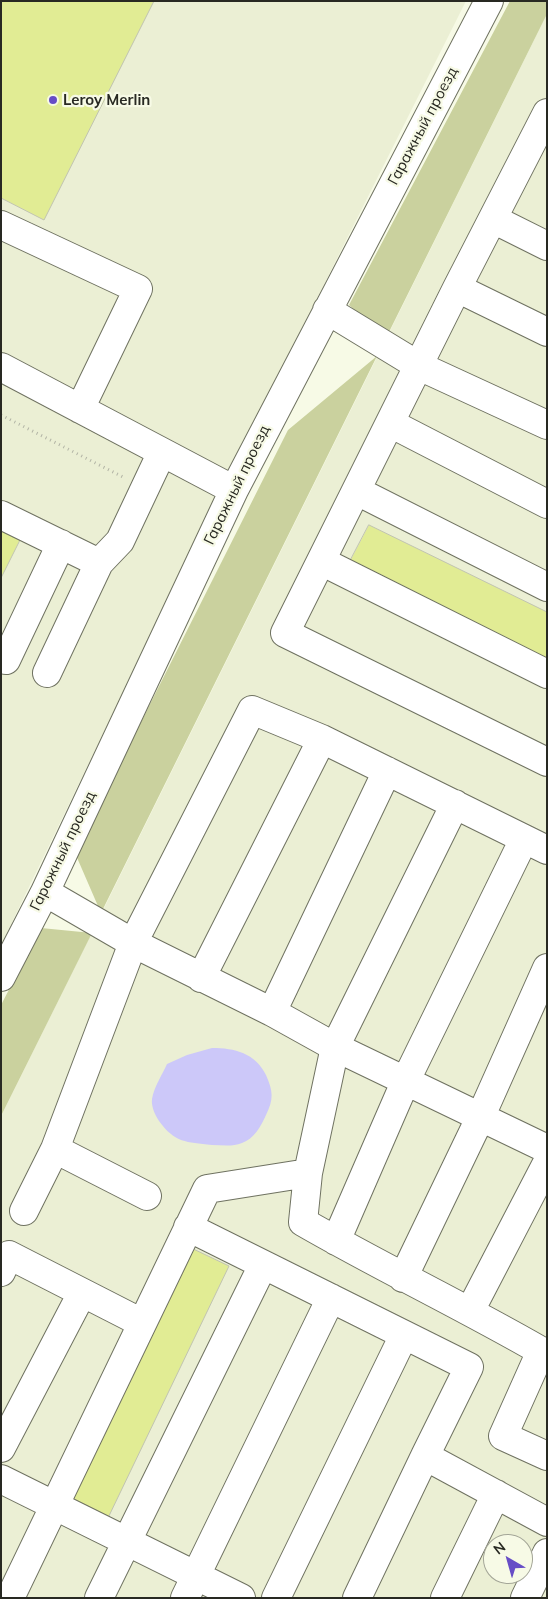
<!DOCTYPE html>
<html>
<head>
<meta charset="utf-8">
<style>
	body { margin:0 }
	#map { position:relative; width:548px; height:1599px; overflow:hidden; background:#f7fae6; font-family:Mulish,sans-serif }
	canvas { display:block }
	.frame { position:absolute; inset:0; border:2px solid #282922; pointer-events:none }
	.north { position:absolute; left:483px; top:1534px; width:50px; height:50px; box-sizing:border-box; background:#f7fae6; border:1px solid #a4a698; border-radius:50%; rotate:322deg; font-size:14px; font-weight:700; line-height:20px; text-align:center; color:#282922 }
	.north::after { content:''; display:block; margin:auto; width:18px; height:22px; background:#674dc6; clip-path:polygon(50% 0,100% 100%,50% 72%,0 100%) }
</style>
</head>
<body>
<div id="map">
<canvas width="548" height="1599"></canvas>
<div class="frame"></div>
<div class="north">N</div>
</div>
<script>
const g = document.querySelector('canvas').getContext('2d');
g.lineJoin = 'round';
function fillPath(path, color) {
  g.fillStyle = color;
  g.fill(path, 'evenodd');
}
function trace(path, color, width, dash) {
  g.strokeStyle = color;
  g.lineWidth = width;
  g.lineCap = dash ? 'butt' : 'round';
  g.setLineDash(dash || []);
  g.stroke(path);
}
function drawText(font, color, halo, rows, align = 'center') {
  g.font = font + ' Mulish,sans-serif';
  g.lineWidth = 4.5;
  g.setLineDash([]);
  g.textBaseline = 'middle';
  g.strokeStyle = halo;
  g.fillStyle = color;
  for (const [text, x, y, turn = 0] of rows) {
    g.save();
    g.translate(x, y);
    g.rotate((+turn || 0) * Math.PI / 180);
    g.textAlign = isNaN(turn) ? turn : align;
    if (halo) g.strokeText(text, 0, 0);
    g.fillText(text, 0, 0);
    g.restore();
  }
}
const built = new Path2D(`
	M1 1H466L213 506 1 945Z
	M547 14V1598H1V1116ZM493 1544H523V1574H493Z`);
const green = new Path2D(`
	M510 1H547V14L386 338 349 305Z
	M377 356 101 913 75 853 288 430Z
	M41 928 92 933 1 1116V1005Z`);
const water = new Path2D(`
	M212 1048C235 1048 255 1053 266 1075 273 1091 274 1099 266 1115 261 1126 254 1139 242 1143 232 1147 222 1145 212 1145 186 1142 175 1143 159 1121 155 1115 151 1106 152 1099 154 1087 162 1075 167 1064L187 1055Z`);
const building = new Path2D(`
	M1 1H154L44 220 1 198Z
	M369 525 547 612V668L346 569Z
	M1 529 21 538 1 578Z
	M187 1246 229 1266 107 1520 64 1499Z`);
const path = new Path2D(`
	M1 415 123 477`);
const minor = new Path2D(`
	M547 113 457 288 285 633 547 762
	M493 219 547 246
	M1 225 138 289 80 409
	M457 288 547 332
	M327 310 419 366 547 425
	M1 367 234 490
	M390 423 547 504
	M357 491 547 587
	M1 515 99 563
	M321 561 547 674
	M6 660 61 544
	M47 673 99 563 120 541 162 452
	M45 892 133 943 272 1012 335 1047 547 1149
	M1 977 45 892 234 490 489 1
	M201 978 322 739
	M272 1012 387 771
	M55 1149 147 1196
	M308 1173 303 1222C381 1267 463 1306 541 1351L503 1436 547 1456
	M24 1211 55 1149 133 943 252 710 322 739 547 850
	M188 1227 469 1367 425 1456 547 1522
	M336 1241 406 1080 524 839
	M1 1272 9 1255 142 1323
	M403 1278 480 1118 547 968
	M470 1311 547 1163
	M1 1448 82 1293
	M1 1479 241 1598
	M10 1598 207 1189 308 1173 335 1047 455 804
	M99 1598 263 1265
	M185 1598 331 1298
	M276 1598 404 1335
	M357 1598 425 1456
	M445 1598 496 1494
	M525 1598 547 1553`);
const markers = [
	[53,100,5,"#674dc6"]
];
const poiNames = [
	["Leroy Merlin",63,100]
];
const streetNames = [
	["Гаражный проезд",423,126,-62],
	["Гаражный проезд",237,485,-64],
	["Гаражный проезд",63,851,-64]
];
fillPath(built, '#ebefd4');
fillPath(green, '#cad19e');
fillPath(water, '#ccc8f9');
fillPath(building, '#e1ec94');
trace(building, '#c1c4b1', 1);
trace(minor, '#6f7261', 30);
trace(path, '#b2b4a5', 3, [1, 4]);
trace(minor, '#fff', 28);
for (const [x, y, r, color] of markers) {
  const dot = new Path2D();
  dot.arc(x, y, r, 0, 2 * Math.PI);
  g.fillStyle = color;
  g.fill(dot);
  trace(dot, '#f7fae6', 2);
}
drawText('bold 15px', '#282922', '#f7fae6', poiNames, 'left');
drawText('15px', '#282922', '#f7fae6', streetNames);
</script>
</body>
</html>
